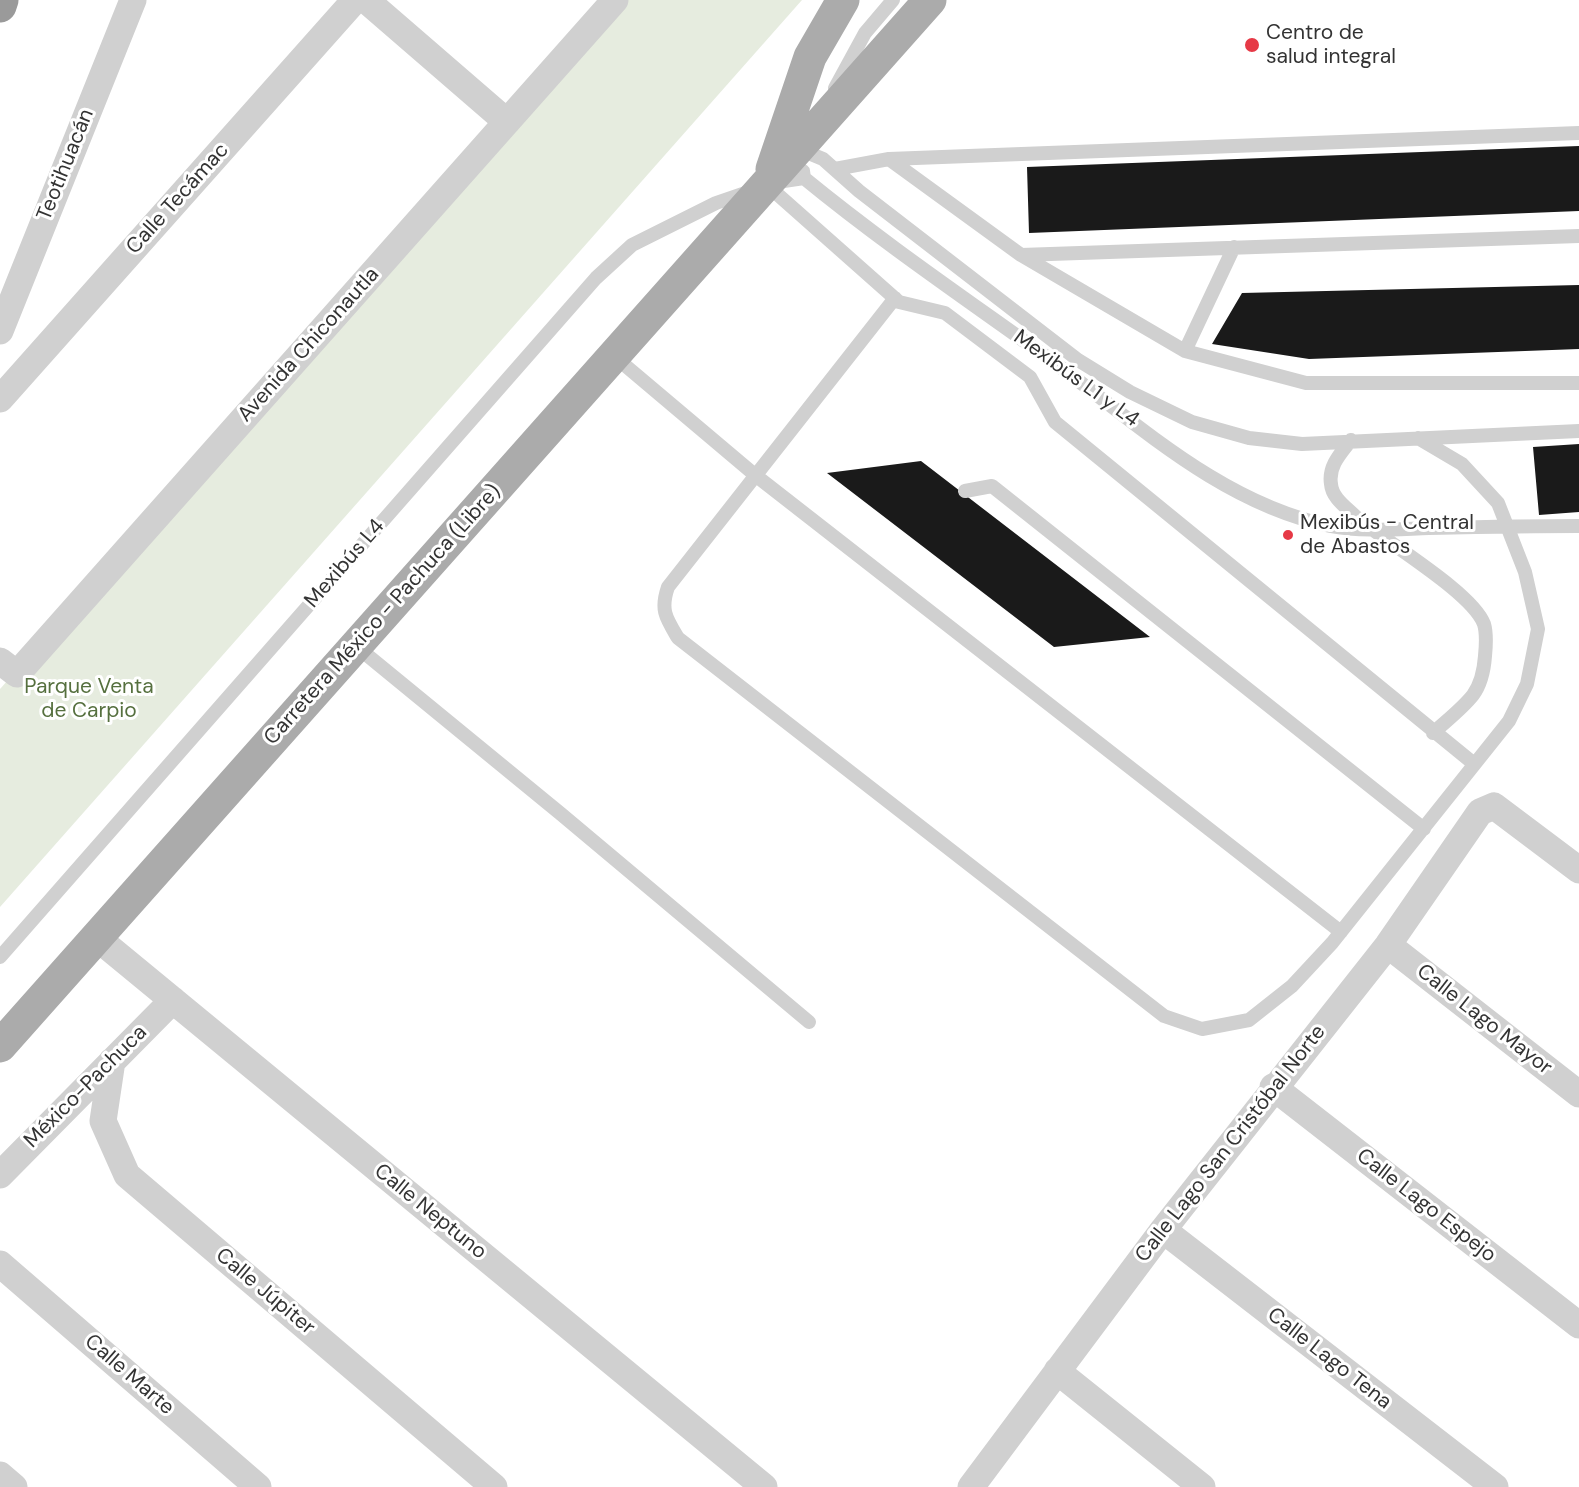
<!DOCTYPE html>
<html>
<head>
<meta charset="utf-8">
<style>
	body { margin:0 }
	canvas { display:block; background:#fff }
</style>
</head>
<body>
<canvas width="1579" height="1487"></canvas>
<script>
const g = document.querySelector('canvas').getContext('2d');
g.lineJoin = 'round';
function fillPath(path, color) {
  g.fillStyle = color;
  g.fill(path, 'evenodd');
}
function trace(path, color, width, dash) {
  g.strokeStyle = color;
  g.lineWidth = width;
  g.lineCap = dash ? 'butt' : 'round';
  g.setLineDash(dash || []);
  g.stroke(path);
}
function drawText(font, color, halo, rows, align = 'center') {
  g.font = font + ' "DM Sans",sans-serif';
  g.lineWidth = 6;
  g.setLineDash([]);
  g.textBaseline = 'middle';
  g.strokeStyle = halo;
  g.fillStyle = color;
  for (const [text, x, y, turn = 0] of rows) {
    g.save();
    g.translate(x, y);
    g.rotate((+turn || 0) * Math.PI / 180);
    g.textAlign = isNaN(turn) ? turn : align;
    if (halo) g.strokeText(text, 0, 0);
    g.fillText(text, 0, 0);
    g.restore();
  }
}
const green = new Path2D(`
	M611 0H802L0 907V689Z`);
const building = new Path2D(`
	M1579 146V211L1029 233 1027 167Z
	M1579 285V349L1309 359 1212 344 1242 293Z
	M1579 444V512L1539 515 1533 447Z
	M921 461 1150 637 1054 647 827 473Z`);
const lane = new Path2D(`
	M835 88 865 33 893 0
	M799 149 823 159 859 191 1078 360 1130 392 1192 422 1249 438 1302 444 1579 431
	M889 159 1021 255 1579 236
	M835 169 889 159 1579 133
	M803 171 804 178C882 242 966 299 1048 358 1136 422 1220 503 1330 526 1362 532 1397 529 1429 528 1479 527 1529 526 1579 526
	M777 182 804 178
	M767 185 899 302 945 313 1030 377 1055 422 1473 763
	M1021 255 1185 351 1306 383H1579
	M895 298 668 587C660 610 666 618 678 638L1164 1016 1202 1029 1249 1020 1292 986 1332 943 1509 721 1527 684 1538 629 1525 572 1498 503 1462 464 1418 438
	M1185 351 1234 247
	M614 356 755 475 1341 932
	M1351 440C1341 453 1328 466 1331 484 1332 498 1346 507 1355 516 1384 541 1472 592 1484 624 1487 634 1486 646 1485 656 1484 670 1481 684 1473 695 1462 709 1446 721 1433 733
	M965 491 992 486 1424 829
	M356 646 561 814 809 1022
	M0 957 596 278 632 245 716 203 748 192`);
const street = new Path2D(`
	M366 0 507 122
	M0 331 133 0
	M0 399 355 0
	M0 661 17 674 615 0
	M96 937 764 1487
	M1388 945 1579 1094
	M112 1061 103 1121 127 1175 494 1487
	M1273 1087 1579 1325
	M0 1175 173 1000
	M1163 1230 1495 1487
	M0 1264 258 1487
	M1057 1371 1202 1487
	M0 1475 14 1487
	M971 1487 1163 1230 1388 945 1480 812 1494 806 1579 870`);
const primary = new Path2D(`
	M772 169 810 57 843 0
	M0 1046 930 0`);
const highway = new Path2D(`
	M0 6 2 0`);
const markers = [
	[1252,45,8,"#e63946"],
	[1288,535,6,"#e63946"]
];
const poiNames = [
	["Centro de",1266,33],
	["salud integral",1266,57],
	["Mexibús - Central",1300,523],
	["de Abastos",1300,547]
];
const streetNames = [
	["Teotihuacán",66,165,-68],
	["Calle Tecámac",178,199,-48],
	["Avenida Chiconautla",309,345,-48],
	["Mexibús L1 y L4",1076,379,36],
	["Mexibús L4",345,564,-49],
	["Carretera México - Pachuca (Libre)",383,615,-48],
	["Calle Lago Mayor",1484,1020,38],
	["México-Pachuca",86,1087,-45],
	["Calle Lago San Cristóbal Norte",1231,1144,-52],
	["Calle Lago Espejo",1426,1206,38],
	["Calle Neptuno",430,1212,39],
	["Calle Júpiter",265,1292,40],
	["Calle Lago Tena",1329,1359,38],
	["Calle Marte",129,1375,41]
];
const parkNames = [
	["Parque Venta",89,687],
	["de Carpio",89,711]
];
fillPath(green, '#e6ecdf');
fillPath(building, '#1a1a1a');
trace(lane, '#d0d0d0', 14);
trace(street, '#d0d0d0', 27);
trace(primary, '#ababab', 33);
trace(highway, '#9a9a9a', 33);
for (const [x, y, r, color] of markers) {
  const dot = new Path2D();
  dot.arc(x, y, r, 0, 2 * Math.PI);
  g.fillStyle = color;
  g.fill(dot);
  trace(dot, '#fff', 2);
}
drawText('21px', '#333', '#fff', poiNames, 'left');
drawText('21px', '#333', '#fff', streetNames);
drawText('21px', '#56703f', '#fff', parkNames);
</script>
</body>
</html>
